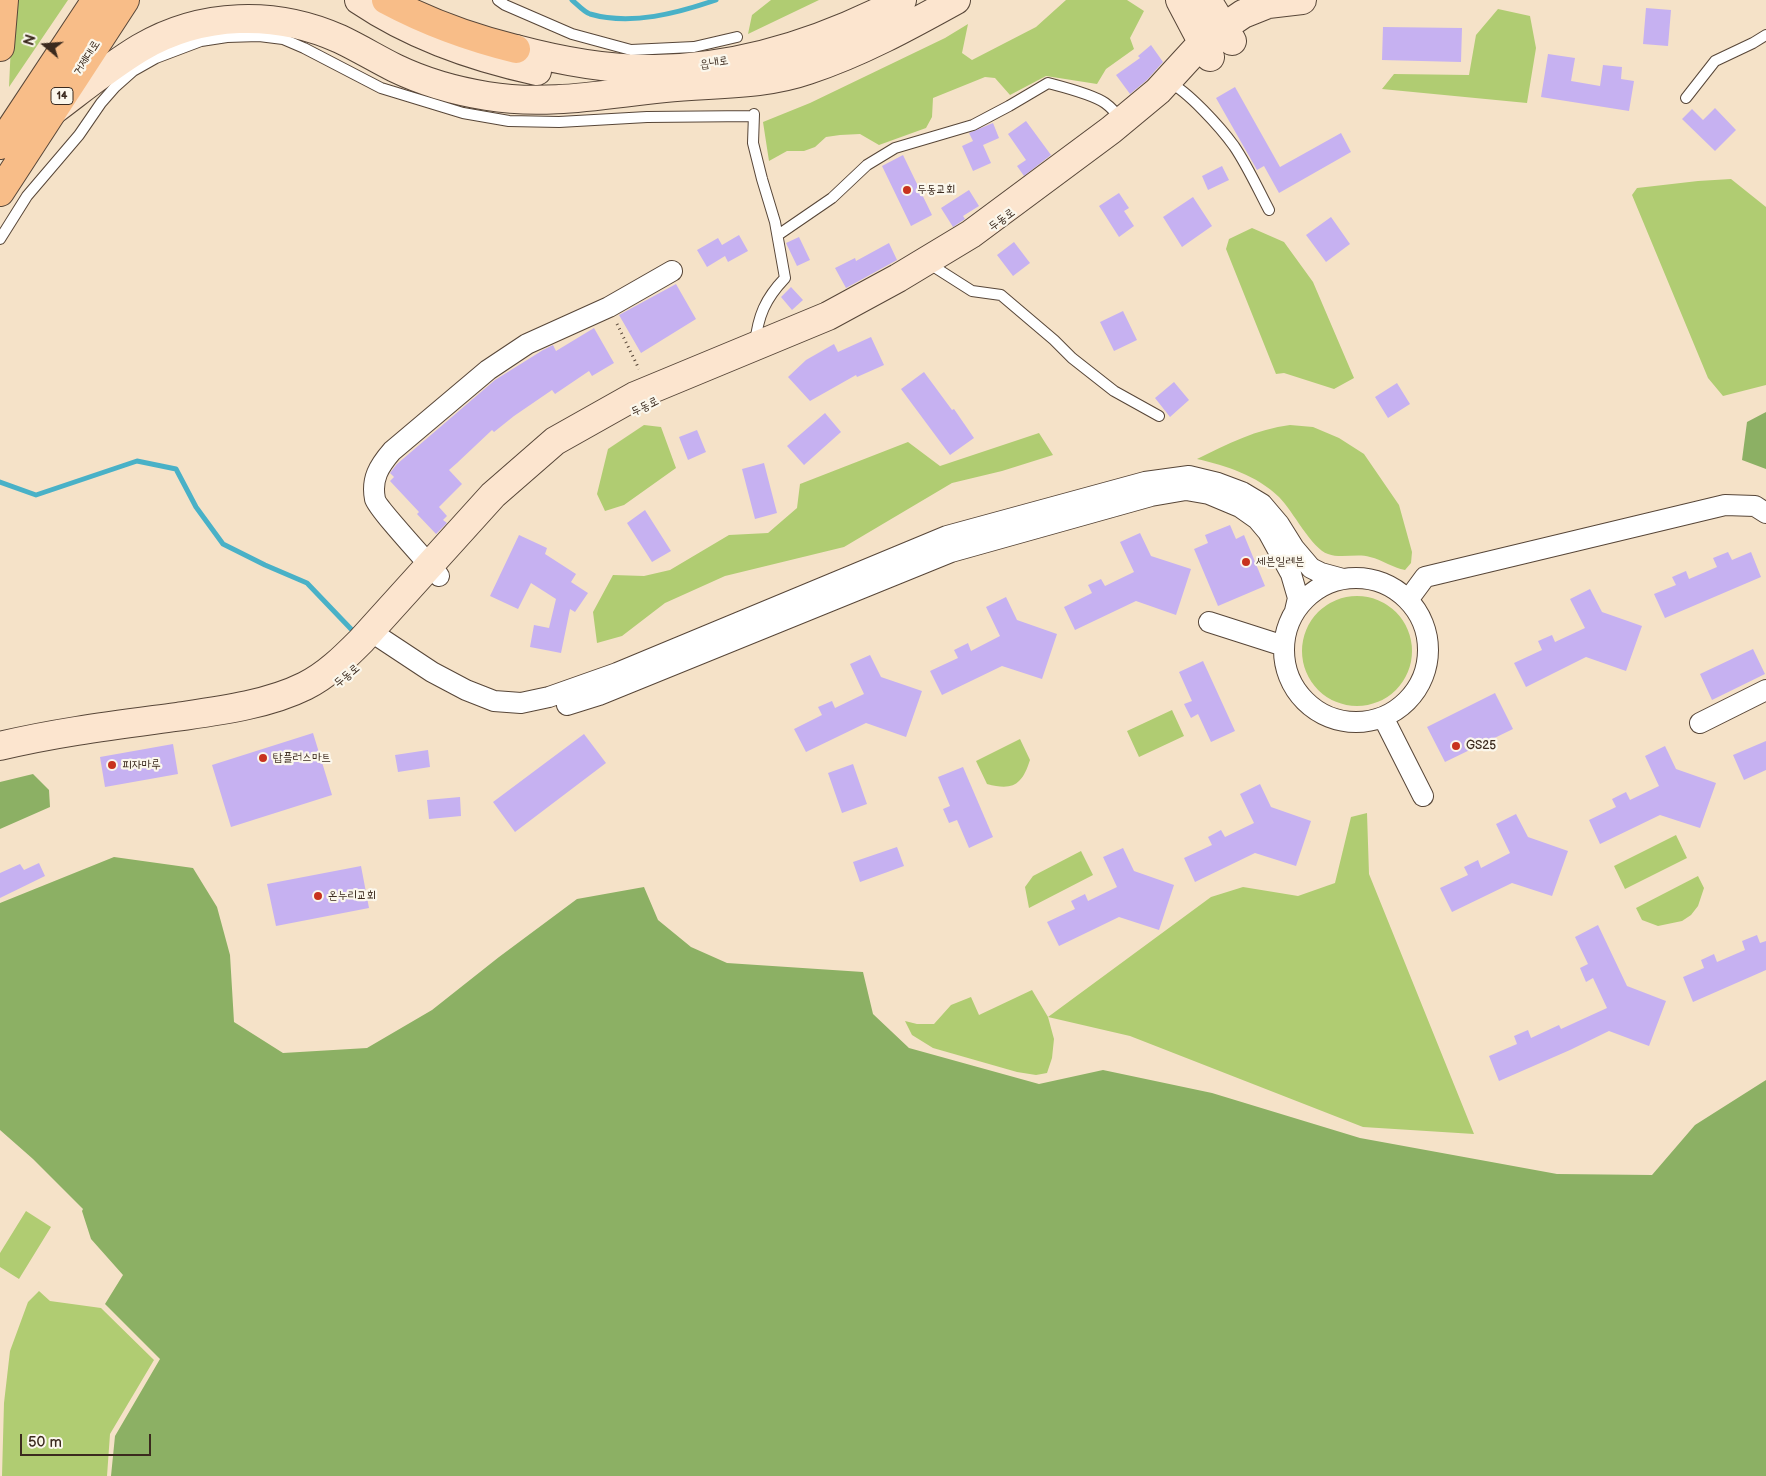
<!DOCTYPE html>
<html>
<head>
<meta charset="utf-8">
<style>
	body { margin:0 }
	#map { position:relative; width:1766px; height:1476px; overflow:hidden; background:#f5e2c8; font-family:"Balsamiq Sans",sans-serif }
	canvas { display:block }
	.north { position:absolute; left:20px; top:20px; width:50px; height:50px; -webkit-text-stroke:4px #fbf7ec; paint-order:stroke; rotate:288deg; font-size:14px; font-weight:700; line-height:20px; text-align:center; color:#3b2a1e }
	.north::after { content:''; display:block; margin:auto; width:18px; height:22px; background:#3b2a1e; clip-path:polygon(50% 0,100% 100%,50% 72%,0 100%) }
	.scale { position:absolute; left:20px; top:1434px; width:131px; height:22px; box-sizing:border-box; border:2px solid #3b2a1e; border-top:0; padding-left:6px; font-size:15px; line-height:18px; white-space:nowrap; color:#3b2a1e; -webkit-text-stroke:4px #fbf7ec; paint-order:stroke }
</style>
</head>
<body>
<div id="map">
<canvas width="1766" height="1476"></canvas>
<div class="north">N</div>
<div class="scale">50 m</div>
</div>
<script>
const g = document.querySelector('canvas').getContext('2d');
g.lineJoin = 'round';
function fillPath(path, color) {
  g.fillStyle = color;
  g.fill(path, 'evenodd');
}
function trace(path, color, width, dash) {
  g.strokeStyle = color;
  g.lineWidth = width;
  g.lineCap = dash ? 'butt' : 'round';
  g.setLineDash(dash || []);
  g.stroke(path);
}
function drawText(font, color, halo, rows, align = 'center') {
  g.font = font + ' "Balsamiq Sans","Poor Story",sans-serif';
  g.lineWidth = 4.5;
  g.setLineDash([]);
  g.textBaseline = 'middle';
  g.strokeStyle = halo;
  g.fillStyle = color;
  for (const [text, x, y, turn = 0] of rows) {
    g.save();
    g.translate(x, y);
    g.rotate((+turn || 0) * Math.PI / 180);
    g.textAlign = isNaN(turn) ? turn : align;
    if (halo) g.strokeText(text, 0, 0);
    g.fillText(text, 0, 0);
    g.restore();
  }
}
const green = new Path2D(`
	M13 0H68L9 87Z
	M771 0H819L748 34 752 15Z
	M1066 0H1127L1144 11 1130 38 1134 49 1106 69 1097 84 1046 76 1010 95 995 78 985 77 933 98 932 117 926 128 879 145 860 134 840 135 826 137 815 147 804 151H787L769 161 763 122 810 103 945 38 968 24 962 53 972 60 1036 27Z
	M1498 9 1530 16 1536 48 1527 103 1382 89 1394 74 1469 75 1476 35Z
	M1731 179 1766 207V385L1723 396 1708 378 1632 195 1637 188 1698 181Z
	M1252 228 1284 242 1313 282 1354 378 1334 389 1284 373 1276 374 1226 249 1229 239Z
	M644 425 661 427 676 468 624 505 605 511 597 494 608 449Z
	M1290 425 1313 427 1339 438 1364 454 1399 505 1412 552 1411 563 1405 570C1393 568 1383 560 1370 557 1357 553 1341 559 1328 554 1312 549 1293 511 1279 497 1256 475 1227 466 1197 459 1227 444 1257 429 1290 425Z
	M1039 433 1053 455 1002 471 952 483 844 547 725 576 665 603 622 636 597 643 593 612 613 575 644 576 670 570 729 535 768 533 797 508 800 484 908 442 940 466Z
	M1302 651a55 55 0 1 1 110 0a55 55 0 1 1-110 0Z
	M1172 710 1184 736 1139 757 1127 731Z
	M1020 739 1030 760C1022 785 1013 791 987 784L976 761Z
	M1367 813 1369 874 1474 1134 1363 1127 1130 1036 1048 1017 1054 1039 1052 1058 1047 1073 1036 1075 1017 1072 933 1048 912 1035 905 1021 917 1024H934L951 1005 971 997 979 1015 1032 990 1048 1017 1211 897 1243 887 1298 896 1335 883 1351 817Z
	M1676 835 1687 858 1625 889 1614 866Z
	M1081 851 1093 875 1029 908 1025 887 1033 876Z
	M1698 876 1704 888 1698 906 1691 915 1682 921 1658 926 1642 920 1636 908Z
	M26 1211 51 1227 19 1279 0 1267V1253Z
	M39 1291 50 1301 101 1308 154 1360 110 1434 107 1476H2L4 1403 10 1351 28 1302Z`);
const forest = new Path2D(`
	M1766 412V469L1742 460 1747 422Z
	M33 774 49 790 50 807 0 829V782Z
	M114 857 193 868 217 907 230 955 234 1022 283 1053 367 1048 432 1010 499 957 577 899 644 887 658 920 691 947 727 963 863 972 873 1014 909 1048 1039 1084 1103 1070 1212 1093 1360 1138 1557 1174 1652 1175 1695 1125 1766 1080V1476H111L115 1436 160 1359 105 1304 123 1275 91 1239 82 1211 83 1209 33 1159 0 1130V903Z`);
const stream = new Path2D(`
	M572 0C577 4 584 12 590 14 631 26 678 13 716 0
	M0 482 36 495 137 461 176 469 196 507 223 544 265 565 307 583 351 629`);
const building = new Path2D(`
	M1646 8 1671 10 1668 46 1643 44Z
	M1383 27 1462 28 1461 62 1382 60Z
	M1151 45 1163 62 1147 80 1130 94 1116 75 1140 58 1138 56Z
	M1548 54 1575 58 1571 81 1600 86 1603 65 1622 67 1621 79 1634 81 1629 111 1541 97Z
	M1235 87 1280 167 1341 133 1351 152 1279 193 1264 166 1257 170 1216 98Z
	M1715 108 1736 130 1715 151 1682 119 1692 109 1703 120Z
	M1026 121 1051 155 1024 176 1017 166 1026 160 1008 134Z
	M993 123 999 138 983 145 991 163 973 171 962 146 973 141 969 133Z
	M903 155 932 215 911 226 882 166Z
	M1222 166 1229 180 1208 190 1202 176Z
	M969 190 979 206 963 216 965 219 953 227 941 208Z
	M1119 193 1129 208 1124 211 1134 226 1119 237 1099 206Z
	M1193 197 1212 226 1182 247 1163 217Z
	M1331 217 1350 244 1326 262 1306 235Z
	M739 235 748 251 728 262 725 256 707 267 697 250 718 238 722 245Z
	M799 237 810 260 797 266 786 243Z
	M1014 242 1030 263 1013 276 997 255Z
	M889 243 897 260 846 288 835 268 855 258 856 261Z
	M676 284 696 319 641 353 619 315Z
	M791 287 803 300 792 310 781 297Z
	M1123 311 1137 340 1114 351 1100 322Z
	M594 328 614 363 592 376 589 371 555 394 552 390 514 416 494 432 492 430 457 463 449 470 462 484 439 507 447 516 443 520 447 523 436 534 417 514 419 512 390 481 394 477 390 473 397 464 495 380 543 350 553 345 556 351Z
	M871 337 884 365 857 377 856 375 810 401 788 377 806 360 834 344 838 352Z
	M924 372 952 410 954 409 974 438 950 455 901 389Z
	M1174 382 1189 400 1170 417 1155 398Z
	M1397 383 1410 404 1388 418 1375 397Z
	M825 413 841 432 804 465 787 446Z
	M697 430 706 452 688 460 679 437Z
	M764 463 777 513 755 519 742 469Z
	M645 510 671 551 652 562 627 523Z
	M1230 525 1236 539 1244 535 1265 586 1218 606 1194 549 1208 543 1205 535Z
	M1140 533 1151 556 1191 569 1176 615 1136 601 1075 630 1064 607 1092 593 1088 585 1101 579 1105 586 1134 572 1120 542Z
	M519 535 547 548 545 554 576 574 571 582 588 593 575 612 570 609 561 653 530 647 534 625 549 628 556 599 531 583 518 609 490 596Z
	M1728 552 1732 560 1751 552 1761 577 1665 618 1654 594 1676 585 1672 577 1686 571 1689 579 1717 567 1713 558Z
	M1590 589 1602 612 1642 626 1626 671 1586 657 1526 687 1514 663 1542 650 1538 641 1552 635 1555 642 1585 628 1570 599Z
	M1006 597 1017 620 1057 634 1042 679 1002 666 942 695 930 671 958 658 954 650 968 643 971 651 1000 636 986 607Z
	M1753 649 1765 674 1712 700 1700 674Z
	M870 655 881 677 922 691 906 737 866 723 806 752 794 729 822 715 818 707 832 701 835 708 864 694 850 664Z
	M1203 661 1235 731 1211 742 1198 714 1191 718 1184 704 1192 701 1179 672Z
	M1495 693 1513 729 1445 762 1427 727Z
	M313 733 332 795 231 827 212 765Z
	M584 734 606 763 515 832 493 802Z
	M1766 741V770L1744 780 1733 755Z
	M173 744 178 774 105 787 100 757Z
	M1665 746 1676 769 1716 783 1700 828 1660 815 1600 844 1589 820 1616 807 1612 799 1626 792 1630 800 1659 786 1645 756Z
	M428 750 430 767 398 772 395 755Z
	M853 764 867 804 842 813 828 773Z
	M963 767 993 837 969 848 957 820 949 823 943 809 950 806 938 777Z
	M1260 784 1271 807 1311 821 1296 866 1255 853 1195 882 1184 858 1212 845 1208 837 1221 830 1225 837 1254 823 1240 794Z
	M460 797 461 816 429 819 427 800Z
	M1516 814 1528 837 1568 851 1552 896 1512 883 1452 912 1440 888 1468 875 1464 867 1478 860 1481 868 1510 853 1496 824Z
	M897 847 904 866 860 882 853 862Z
	M1123 848 1134 871 1174 885 1159 930 1119 917 1059 946 1047 922 1075 909 1071 901 1085 894 1088 901 1117 887 1103 857Z
	M39 863 45 876 0 898V873L20 864 24 870Z
	M361 866 369 908 276 926 267 884Z
	M1598 925 1627 986 1666 1001 1649 1046 1609 1031 1570 1050 1499 1081 1489 1056 1517 1044 1514 1036 1528 1030 1531 1038 1559 1025 1561 1029 1607 1008 1593 978 1586 982 1580 968 1588 964 1575 937Z
	M1757 935 1760 943 1766 941V970L1693 1002 1683 977 1704 968 1701 960 1714 954 1717 962 1745 950 1742 941Z`);
const path = new Path2D(`
	M617 324 639 369`);
const lane = new Path2D(`
	M498 0 505 5 572 34 631 50 694 47 737 37
	M1168 82C1187 90 1221 128 1234 146 1247 165 1258 189 1269 210
	M1686 98 1715 61 1753 43 1766 35
	M754 114 753 143 762 179 775 222 785 278C765 299 758 316 755 344
	M778 235 832 198 867 165 895 148 973 125 1009 106 1048 83C1063 87 1092 94 1105 103 1112 108 1117 114 1122 121
	M0 239 27 196 79 135 101 103 115 87 133 71 156 58 201 41 227 37 259 36 283 39 304 48 381 88 463 113 509 121 559 122 647 117 754 116
	M928 263 972 291 1001 295 1054 340 1072 358 1114 391 1159 416`);
const street = new Path2D(`
	M439 576C430 565 377 508 375 499 371 479 379 466 392 451L488 370 527 344 609 307 672 271
	M1284 650a72 72 0 1 1 144 0a72 72 0 1 1-144 0Z
	M1408 600 1425 577 1725 505 1755 506 1766 513
	M1209 622 1284 646
	M370 631 432 672 466 690 494 701 521 703 549 697 617 673 947 536 1145 482 1189 476 1218 483 1242 492 1262 504 1279 524 1294 548 1311 568 1321 573 1343 579
	M567 705 599 695 951 552 1151 496 1186 490 1209 494 1240 507 1257 519 1268 532 1291 574 1298 598 1295 611
	M1383 717 1423 796
	M1700 723 1766 690`);
const secondary = new Path2D(`
	M359 0C411 35 476 58 537 71
	M1180 0 1210 57
	M1207 0 1232 41
	M516 49C561 61 608 70 655 69 742 68 826 40 902 0
	M54 110C82 89 110 66 140 48 201 12 276 10 340 39 359 48 377 59 395 68 424 82 456 91 487 96 547 106 605 94 665 88 713 83 762 86 808 70 860 53 909 26 956 0
	M0 746C58 732 117 725 176 717 217 711 267 705 305 686 327 675 344 658 361 641L493 495 555 441 635 396 828 316 898 278 971 234 1111 130 1158 91 1202 43 1224 27 1243 14 1268 4 1302 0`);
const highway = new Path2D(`
	M386 0C427 22 471 38 516 49
	M0 47 4 0
	M0 145 96 0
	M0 192 125 0`);
const markers = [
	[907,190,5,"#c8321e"],
	[1246,562,5,"#c8321e"],
	[1456,746,5,"#c8321e"],
	[263,758,5,"#c8321e"],
	[112,765,5,"#c8321e"],
	[318,896,5,"#c8321e"]
];
const shields = [
	[62,96,22]
];
const shieldNames = [
	["14",62,96]
];
const streetNames = [
	["거제대로",87,58,-57],
	["읍내로",714,63,-9],
	["두동로",1002,220,-36],
	["두동로",645,407,-26],
	["두동로",347,676,-40]
];
const poiNames = [
	["두동교회",917,190],
	["세븐일레븐",1256,562],
	["GS25",1466,746],
	["탑플러스마트",273,758],
	["피자마루",122,765],
	["온누리교회",328,896]
];
fillPath(green, '#b0cc72');
fillPath(forest, '#8cb064');
trace(stream, '#49b1c7', 5);
fillPath(building, '#c6b1f1');
trace(lane, '#574638', 12);
trace(street, '#574638', 22);
trace(secondary, '#574638', 30);
trace(highway, '#574638', 30);
trace(path, '#574638', 3, [1, 4]);
trace(lane, '#fff', 10);
trace(street, '#fff', 20);
trace(secondary, '#fce5cf', 28);
trace(highway, '#f8bd88', 28);
for (const [x, y, r, color] of markers) {
  const dot = new Path2D();
  dot.arc(x, y, r, 0, 2 * Math.PI);
  g.fillStyle = color;
  g.fill(dot);
  trace(dot, '#fbf7ec', 2);
}
for (const [x, y, w] of shields) {
  const box = new Path2D();
  box.roundRect(x - w / 2, y - 8.5, w, 17, 4);
  g.fillStyle = '#fbf7ec';
  g.fill(box);
  trace(box, '#3b2a1e', 1);
}
drawText('bold 11px', '#3b2a1e', null, shieldNames);
drawText('12px', '#3b2a1e', '#fbf7ec', streetNames);
drawText('12px', '#3b2a1e', '#fbf7ec', poiNames, 'left');
</script>
</body>
</html>
